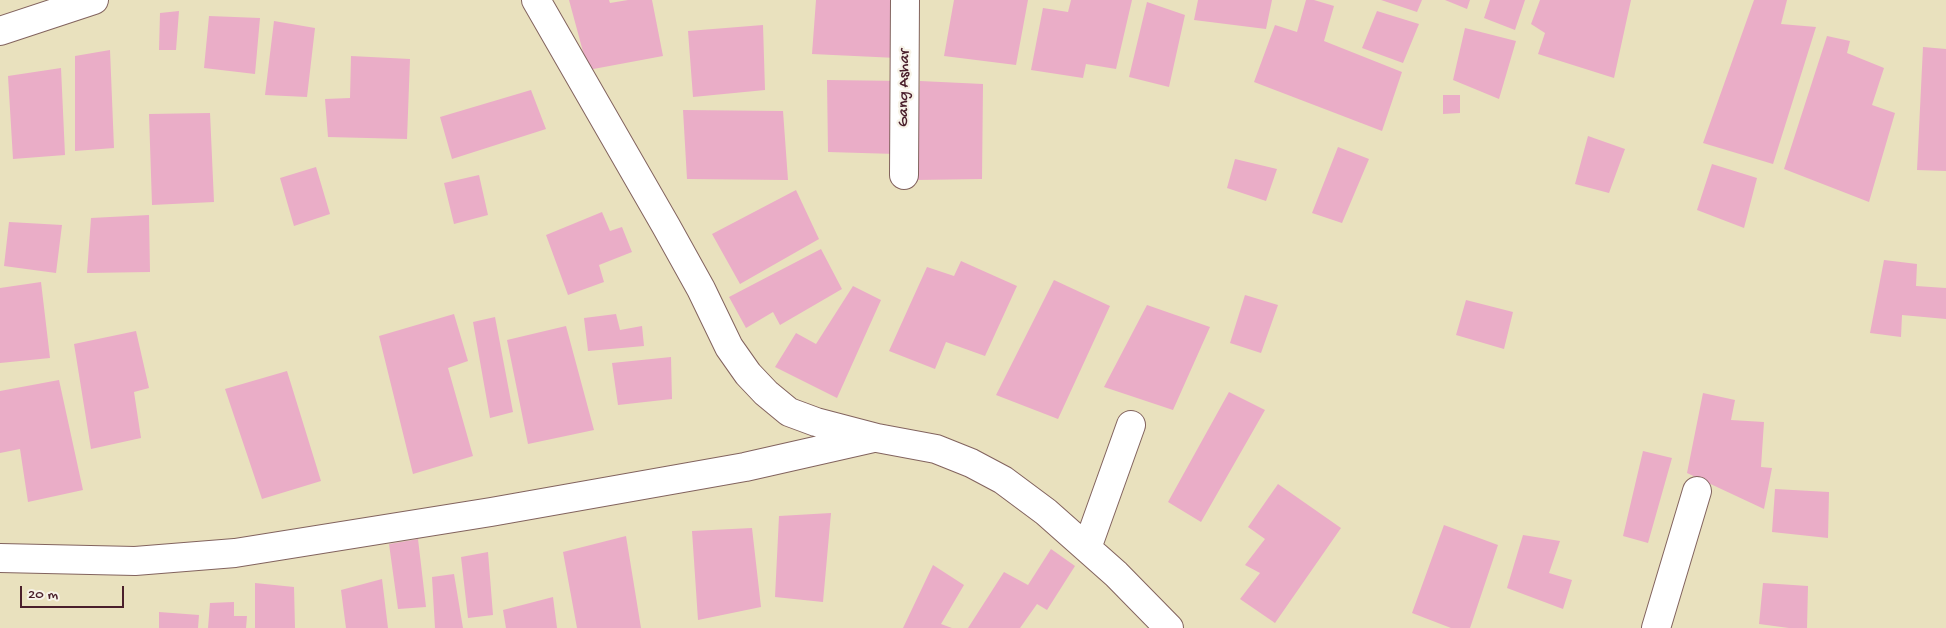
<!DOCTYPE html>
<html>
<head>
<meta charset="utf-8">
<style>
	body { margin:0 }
	#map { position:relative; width:1946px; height:628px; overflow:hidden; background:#e9e1be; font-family:"Gochi Hand",sans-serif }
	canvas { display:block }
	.scale { position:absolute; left:20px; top:586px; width:104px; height:22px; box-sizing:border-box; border:2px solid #4a1f2b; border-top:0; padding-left:6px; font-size:15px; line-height:18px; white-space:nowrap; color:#4a1f2b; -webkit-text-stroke:4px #f7f3e8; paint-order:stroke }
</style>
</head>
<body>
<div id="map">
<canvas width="1946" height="628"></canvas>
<div class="scale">20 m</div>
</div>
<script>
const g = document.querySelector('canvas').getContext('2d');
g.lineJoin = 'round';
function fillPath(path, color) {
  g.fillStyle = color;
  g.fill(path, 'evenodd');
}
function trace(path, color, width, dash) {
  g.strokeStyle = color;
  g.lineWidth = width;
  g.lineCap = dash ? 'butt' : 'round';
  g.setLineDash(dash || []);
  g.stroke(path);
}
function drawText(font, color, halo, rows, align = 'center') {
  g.font = font + ' "Gochi Hand",sans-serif';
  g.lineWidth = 4.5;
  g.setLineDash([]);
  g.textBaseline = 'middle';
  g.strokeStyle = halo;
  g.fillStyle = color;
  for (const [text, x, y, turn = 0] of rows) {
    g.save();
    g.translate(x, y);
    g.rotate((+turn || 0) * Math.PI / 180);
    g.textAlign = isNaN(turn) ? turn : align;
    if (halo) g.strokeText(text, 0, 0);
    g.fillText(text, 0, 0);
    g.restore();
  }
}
const building = new Path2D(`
	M569 0H609L610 3 628 0H652L663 56 588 70Z
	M816 0H900L897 58 812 54Z
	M954 0H1028L1016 65 944 56Z
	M1071 0H1132L1116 69 1086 64 1083 78 1031 70 1043 8 1068 12Z
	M1198 0H1272L1266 29 1194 20Z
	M1306 0H1314L1334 6 1324 41 1402 72 1382 131 1254 82 1275 25 1297 32Z
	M1381 0H1422L1417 12Z
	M1445 0H1470L1467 9Z
	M1490 0H1525L1515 30 1484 18Z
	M1540 0H1631L1614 78 1538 54 1545 33 1531 24Z
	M1754 0H1787L1781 24 1816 27 1773 164 1703 143Z
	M1147 2 1185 15 1169 87 1129 77Z
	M179 11 176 50H159L160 13Z
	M1377 11 1419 24 1403 63 1362 48Z
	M209 16 260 18 255 74 204 68Z
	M274 21 315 28 307 97 265 95Z
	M763 25 765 90 693 97 688 31Z
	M1465 28 1516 41 1499 99 1453 80Z
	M1827 36 1850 41 1847 53 1884 68 1872 105 1895 113 1869 202 1784 169Z
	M1923 47 1946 49V171L1917 170Z
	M110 50 114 148 75 151V56Z
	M351 56 410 59 407 139 328 137 325 99 350 98Z
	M61 68 65 155 13 159 8 76Z
	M827 80 904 81 896 154 828 152Z
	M920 81 983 84 982 179 915 180Z
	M531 90 546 129 452 159 440 117Z
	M1443 95H1460V113L1443 114Z
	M683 110 783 111 788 180 687 179Z
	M210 113 214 202 152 205 149 114Z
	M1588 136 1625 149 1609 193 1575 184Z
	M1338 147 1369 159 1342 223 1312 213Z
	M1235 159 1277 169 1266 201 1227 188Z
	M1712 164 1757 178 1744 228 1697 210Z
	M316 167 330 214 294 226 280 178Z
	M479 175 488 215 454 224 444 183Z
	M796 190 819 239 740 284 712 234Z
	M602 212 610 231 622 227 632 252 599 265 604 282 568 295 546 235Z
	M149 215 150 272 87 273 91 218Z
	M9 222 62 225 56 273 4 266Z
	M821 249 842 289 780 325 773 312 746 328 729 297Z
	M1884 260 1917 264 1916 286 1946 288V319L1902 315 1901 337 1870 333Z
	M961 261 1017 286 985 356 946 342 935 369 889 351 927 267 954 276Z
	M1054 280 1110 306 1058 419 996 395Z
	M41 282 50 358 0 363V288Z
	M853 286 881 300 837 398 775 367 796 333 816 344Z
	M1245 295 1278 305 1261 353 1230 343Z
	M1466 300 1513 312 1504 349 1456 335Z
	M1147 305 1210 327 1173 410 1104 387Z
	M454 314 468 361 448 368 473 456 413 474 379 336Z
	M616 314 620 330 642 326 644 346 588 351 584 318Z
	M495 317 513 412 490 418 473 322Z
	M566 326 594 430 528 444 507 340Z
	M136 331 149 388 134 392 141 438 91 449 74 344Z
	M671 357 672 399 618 405 612 363Z
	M287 371 321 481 262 499 225 389Z
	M59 380 83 490 28 502 20 449 0 453V391Z
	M1229 392 1265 410 1201 522 1168 502Z
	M1703 393 1735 400 1731 420 1764 422 1761 467 1772 468 1764 509 1687 473Z
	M1643 451 1672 458 1648 543 1623 536Z
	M1278 484 1341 528 1275 623 1240 599 1260 573 1245 565 1265 539 1248 527Z
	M1775 489 1829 492 1828 538 1772 532Z
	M831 513 823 602 775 597 779 516Z
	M1444 525 1498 545 1470 628H1451L1412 613Z
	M752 528 761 607 698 620 692 531Z
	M1523 535 1560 541 1549 573 1572 580 1563 609 1507 588Z
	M626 536 641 628H577L563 552Z
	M418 539 426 607 398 609 389 544Z
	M1051 549 1075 566 1047 610 1037 604 1020 628H968L1004 572 1028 585Z
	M488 552 493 615 468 618 461 557Z
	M933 565 964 585 941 624 952 628H903Z
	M454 574 463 628H435L432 577Z
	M382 579 388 628H346L341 590Z
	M255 583 294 587 295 628H255Z
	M1763 583 1808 586 1807 628H1789L1759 624Z
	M553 597 557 628H506L503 610Z
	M234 602V616H247L246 628H208L210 603Z
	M159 612 199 615 198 628H159Z`);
const minor = new Path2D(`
	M536 0 666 226 701 289 729 347 748 374 766 393 789 412 816 422 877 438 936 449 971 463 1003 480 1046 512 1116 574 1169 628
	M0 31 94 0
	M904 175 905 0
	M1087 548 1131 425
	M0 558 135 561 235 553 491 512 745 467 873 438
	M1656 628 1697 491`);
const streetNames = [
	["Gang Ashar",905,88,-89]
];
fillPath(building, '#eaadc7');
trace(minor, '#82635e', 30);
trace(minor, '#fff', 28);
drawText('16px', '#4a1f2b', '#f7f3e8', streetNames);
</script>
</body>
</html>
